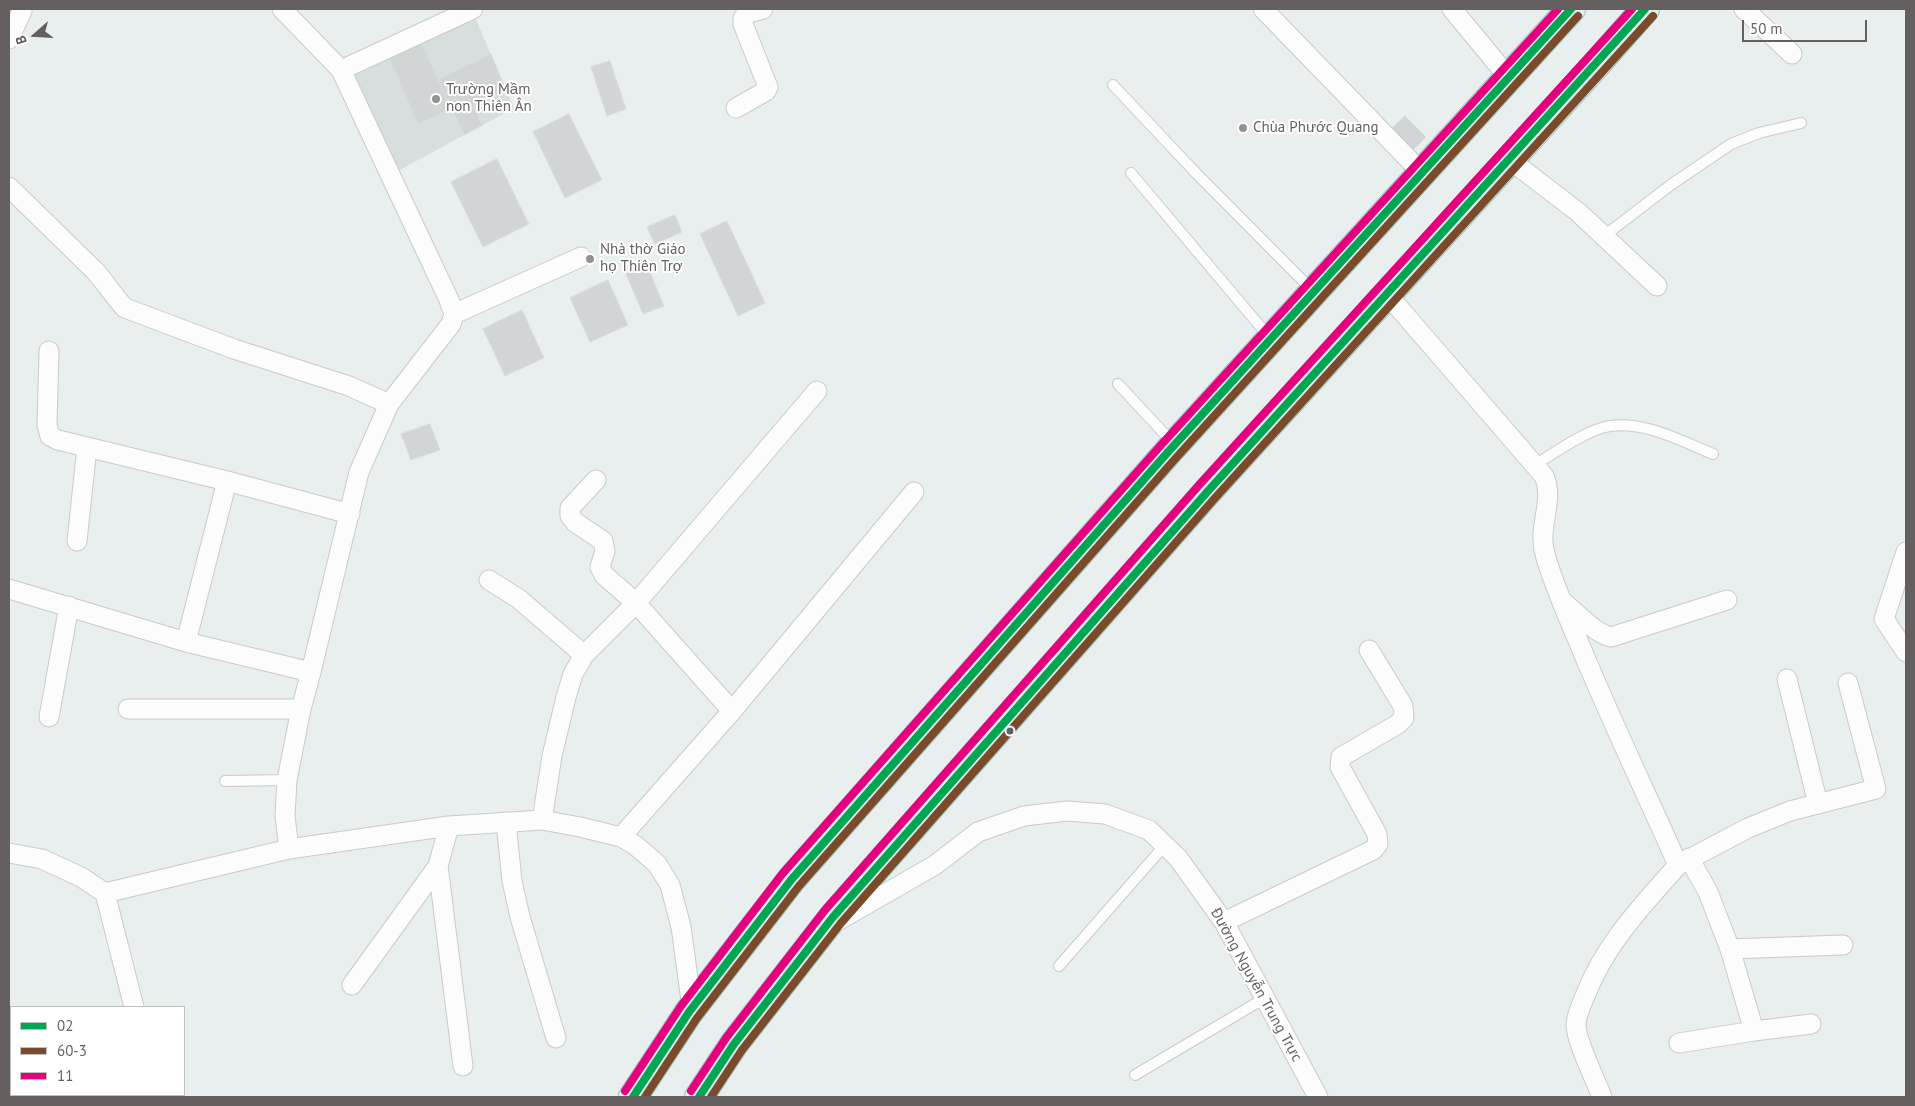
<!DOCTYPE html>
<html>
<head>
<meta charset="utf-8">
<style>
	body { margin:0 }
	#map { position:relative; width:1915px; height:1106px; overflow:hidden; background:#e9eeee; font-family:"PT Sans",sans-serif }
	canvas { display:block }
	.frame { position:absolute; inset:0; border:10px solid #665f60; pointer-events:none }
	.legend { position:absolute; left:10px; top:1006px; width:175px; height:90px; box-sizing:border-box; background:#fff; border:1px solid #c2bfbf; margin:0; padding:6px 9px; list-style:none; font-size:15px; color:#665f60 }
	.legend li { display:flex; align-items:center; gap:10px; height:25px }
	.legend b { width:25px; border:1px solid #c2bfbf }
	.north { position:absolute; left:10px; top:10px; width:50px; height:50px; -webkit-text-stroke:4px #fff; paint-order:stroke; rotate:251deg; font-size:14px; font-weight:700; line-height:20px; text-align:center; color:#665f60 }
	.north::after { content:''; display:block; margin:auto; width:18px; height:22px; background:#665f60; clip-path:polygon(50% 0,100% 100%,50% 72%,0 100%) }
	.scale { position:absolute; left:1742px; top:20px; width:125px; height:22px; box-sizing:border-box; border:2px solid #665f60; border-top:0; padding-left:6px; font-size:15px; line-height:18px; white-space:nowrap; color:#665f60; -webkit-text-stroke:4px #fff; paint-order:stroke }
</style>
</head>
<body>
<div id="map">
<canvas width="1915" height="1106"></canvas>
<div class="frame"></div>
<ul class="legend">
<li><b style="height:6px;background:#00a651"></b>02</li>
<li><b style="height:6px;background:#7a4b2a"></b>60-3</li>
<li><b style="height:6px;background:#e5007d"></b>11</li>
</ul>
<div class="north">B</div>
<div class="scale">50 m</div>
</div>
<script>
const g = document.querySelector('canvas').getContext('2d');
g.lineJoin = 'round';
function fillPath(path, color) {
  g.fillStyle = color;
  g.fill(path, 'evenodd');
}
function trace(path, color, width, dash) {
  g.strokeStyle = color;
  g.lineWidth = width;
  g.lineCap = dash ? 'butt' : 'round';
  g.setLineDash(dash || []);
  g.stroke(path);
}
function drawText(font, color, halo, rows, align = 'center') {
  g.font = font + ' "PT Sans",sans-serif';
  g.lineWidth = 4;
  g.setLineDash([]);
  g.textBaseline = 'middle';
  g.strokeStyle = halo;
  g.fillStyle = color;
  for (const [text, x, y, turn = 0] of rows) {
    g.save();
    g.translate(x, y);
    g.rotate((+turn || 0) * Math.PI / 180);
    g.textAlign = isNaN(turn) ? turn : align;
    if (halo) g.strokeText(text, 0, 0);
    g.fillText(text, 0, 0);
    g.restore();
  }
}
const education = new Path2D(`
	M474 15 514 108 396 172 349 73Z`);
const building = new Path2D(`
	M420 40 452 109 418 124 388 55Z
	M491 54 506 90 473 106 483 125 464 135 438 80Z
	M610 61 626 109 607 116 591 67Z
	M569 114 602 180 565 198 533 132Z
	M1405 116 1426 137 1410 153 1389 131Z
	M497 159 529 224 483 247 451 182Z
	M675 215 682 232 655 244 647 227Z
	M727 221 765 303 738 316 700 234Z
	M647 265 664 306 643 314 626 274Z
	M608 280 628 325 590 342 570 298Z
	M522 310 544 358 505 376 483 329Z
	M430 424 440 450 411 460 401 434Z`);
const service = new Path2D(`
	M1113 85 1194 171 1313 291
	M1131 173 1270 338
	M1604 236 1672 184 1731 144 1759 133 1801 123
	M1118 384 1174 444
	M1535 465C1554 453 1588 429 1610 426 1645 421 1681 441 1713 454
	M225 781 287 780
	M1059 966 1165 845
	M1135 1075 1265 998`);
const minor = new Path2D(`
	M282 9 341 70 449 300 454 314 451 324 389 404 359 472 311 672 301 709 287 780 285 816 289 849
	M1263 9 1422 173
	M1452 9 1509 78
	M1744 9 1792 54
	M9 39 22 11
	M341 70 473 9
	M736 108 766 91 768 87 743 24V18L748 13 763 9
	M1510 160 1578 212 1657 286
	M9 187 95 271C106 283 114 297 125 308L234 349 349 386 389 404
	M1387 294 1544 476C1555 501 1537 527 1545 554 1553 584 1567 614 1579 643 1610 718 1645 791 1678 865 1642 906 1605 944 1585 996 1581 1005 1576 1016 1576 1025 1576 1041 1596 1081 1602 1097
	M454 314 581 257
	M49 351 47 425 50 436 58 440 227 481 350 514
	M596 480 570 508V516L576 523 603 541 605 551 600 567 604 575 636 603 732 711
	M77 541 87 447
	M1906 552 1884 619 1906 652
	M489 580 519 599 584 655
	M9 589 186 642 311 672
	M1563 602C1577 613 1594 633 1611 637L1727 600
	M186 642 227 481
	M1787 679 1818 804
	M128 709H301
	M49 717 69 606
	M542 820 552 756 566 697 573 674 584 655 636 603 817 391
	M506 822 512 881 520 917 556 1038
	M621 837 732 711 914 492
	M9 853 42 859 81 877 105 893
	M1689 858 1708 892 1730 949 1754 1031 1811 1024
	M1678 865 1748 828 1790 811 1876 789 1848 683
	M438 866 463 1066
	M1224 922 1373 850 1378 844 1377 834 1340 767 1341 757 1398 724 1404 718 1403 706 1369 650
	M834 923 935 865 978 832 1024 816 1067 811 1105 814 1149 830 1178 858 1224 922 1318 1097
	M1730 949 1843 945
	M352 985 438 866 449 826
	M134 1007 105 893 289 849 449 826 542 820 580 827 621 837 635 845 657 864 670 885 681 927 692 1008
	M1679 1043 1754 1031
	M9 1087 11 1092
	M146 1097 147 1095`);
const trunk = new Path2D(`
	M633 1097 689 1012 791 880 1168 452 1571 9
	M699 1097 734 1044 833 917 1208 491 1596 65 1645 9`);
const bus1 = new Path2D(`
	M633 1097 689 1012 791 880 1168 452 1571 9
	M699 1097 734 1044 833 917 1208 491 1645 9`);
const bus2 = new Path2D(`
	M645 1097 697 1018 799 886 1175 459 1578 16
	M711 1097 742 1050 841 923 1215 498 1653 16`);
const bus3 = new Path2D(`
	M625 1091 681 1006 783 873 1161 445 1558 9
	M691 1091 726 1038 825 910 1200 484 1632 9`);
const markers = [
	[436,99,5,"#949192"],
	[1243,128,5,"#949192"],
	[590,259,5,"#949192"],
	[1010,731,4.5,"#665f60"]
];
const poiNames = [
	["Trường Mầm",446,90],
	["non Thiên Ân",446,107],
	["Chùa Phước Quang",1253,128],
	["Nhà thờ Giáo",600,250],
	["họ Thiên Trợ",600,267]
];
const streetNames = [
	["Đường Nguyễn Trung Trực",1256,985,61]
];
fillPath(education, '#d7dede');
fillPath(building, '#d2d5d5');
trace(building, '#d8dddd', 1);
trace(service, '#cacaca', 12);
trace(minor, '#cacaca', 21);
trace(trunk, '#98c4c0', 30);
trace(service, '#fcfcfc', 10);
trace(minor, '#fcfcfc', 19);
trace(trunk, '#e6f0f1', 28);
trace(bus1, '#00a651', 8);
trace(bus2, '#7a4b2a', 8);
trace(bus3, '#e5007d', 8);
for (const [x, y, r, color] of markers) {
  const dot = new Path2D();
  dot.arc(x, y, r, 0, 2 * Math.PI);
  g.fillStyle = color;
  g.fill(dot);
  trace(dot, '#fff', 2);
}
drawText('15px', '#665f60', '#fff', poiNames, 'left');
drawText('15px', '#665f60', '#fff', streetNames);
</script>
</body>
</html>
